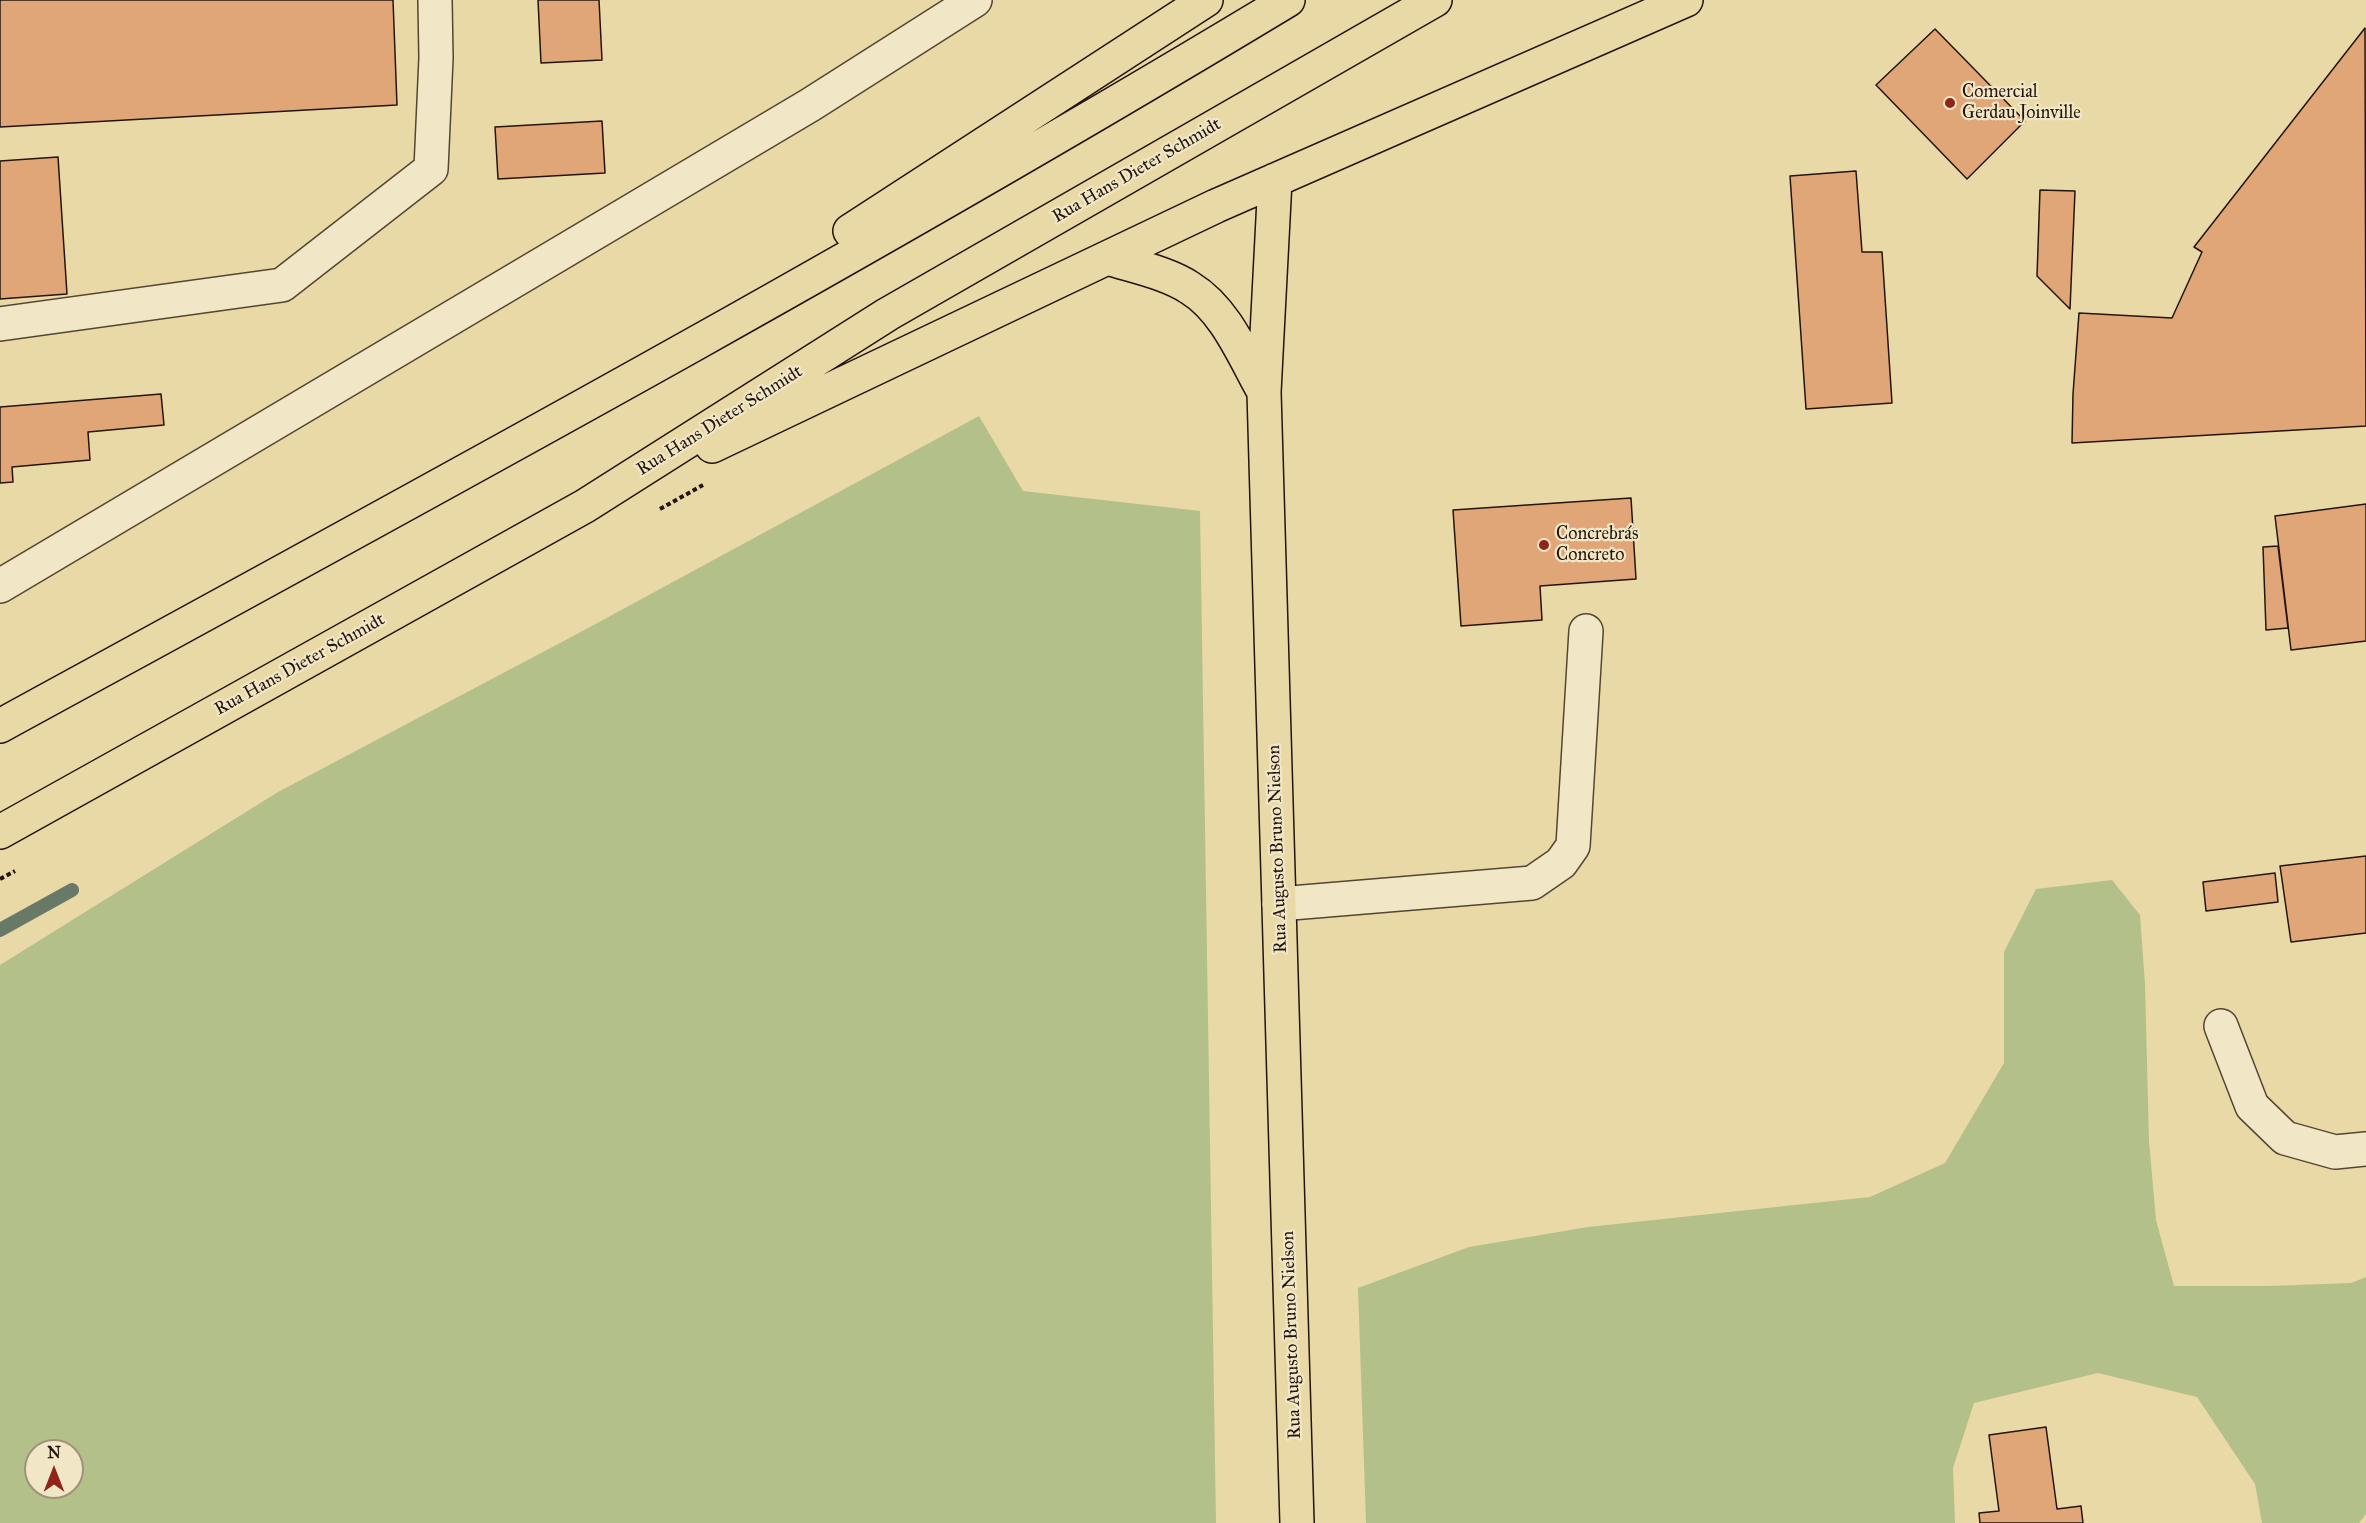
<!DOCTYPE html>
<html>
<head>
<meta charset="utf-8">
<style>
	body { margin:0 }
	#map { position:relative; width:2366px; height:1523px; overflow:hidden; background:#e9d9a6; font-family:"IM FELL Great Primer",serif }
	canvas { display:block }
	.north { position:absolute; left:24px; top:1439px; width:60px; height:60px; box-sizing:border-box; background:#f1e6c5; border:2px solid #9f927b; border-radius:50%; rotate:0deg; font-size:16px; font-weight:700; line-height:24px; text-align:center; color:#23150d }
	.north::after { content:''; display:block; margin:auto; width:21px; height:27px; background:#8f2418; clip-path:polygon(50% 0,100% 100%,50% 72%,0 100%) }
</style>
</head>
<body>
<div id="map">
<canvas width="2366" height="1523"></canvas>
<div class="north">N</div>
</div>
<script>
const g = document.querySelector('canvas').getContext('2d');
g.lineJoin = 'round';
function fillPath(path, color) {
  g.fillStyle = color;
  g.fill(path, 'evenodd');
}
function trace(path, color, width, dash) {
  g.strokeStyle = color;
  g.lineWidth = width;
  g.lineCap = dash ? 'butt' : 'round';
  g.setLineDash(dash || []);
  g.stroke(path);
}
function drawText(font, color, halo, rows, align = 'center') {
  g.font = font + ' "IM FELL Great Primer",serif';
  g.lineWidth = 4.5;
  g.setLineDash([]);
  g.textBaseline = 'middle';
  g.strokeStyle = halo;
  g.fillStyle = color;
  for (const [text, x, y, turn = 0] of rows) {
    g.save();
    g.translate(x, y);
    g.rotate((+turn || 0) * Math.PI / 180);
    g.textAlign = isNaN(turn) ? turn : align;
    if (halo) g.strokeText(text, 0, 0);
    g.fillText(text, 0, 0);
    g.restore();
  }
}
const green = new Path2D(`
	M979 416 1023 491 1200 511 1216 1523H0V965L278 792 577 634ZM36 1451H72V1487H36Z
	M2112 880 2140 915 2145 984 2149 1141 2156 1220 2174 1286H2269L2351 1283 2366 1277V1514L2359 1523H2262L2255 1484 2197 1397 2098 1373 1974 1403 1953 1468 1955 1523H1366L1358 1288 1469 1247 1588 1227 1870 1197 1945 1163 2004 1063V952L2036 889Z`);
const stream = new Path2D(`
	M0 930 72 890`);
const building = new Path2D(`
	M0 0H393L397 105 0 127Z
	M538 0H599L602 60 541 63Z
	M2365 28 2366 426 2072 443 2073 394 2079 313 2172 318 2202 252 2194 247Z
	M1935 29 2025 121 1967 179 1876 85Z
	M602 121 605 173 498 179 495 127Z
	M58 157 67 294 0 299V161Z
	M1856 171 1862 252H1882L1892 403 1806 409 1790 176Z
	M2040 190 2075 191 2070 309 2037 276Z
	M161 394 164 425 88 432 90 460 12 467 13 482 0 483V407Z
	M1631 498 1636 579 1540 586 1542 620 1461 626 1453 510Z
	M2366 504V641L2291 650 2275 516Z
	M2278 546 2288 628 2266 630 2263 547Z
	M2366 856V933L2291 942 2280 866Z
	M2275 873 2278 902 2206 911 2203 882Z
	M2046 1427 2057 1509 2081 1506 2083 1523H1980L1979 1513 1999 1511 1989 1435Z`);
const path = new Path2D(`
	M660 509 703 485
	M0 879 15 871`);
const minor = new Path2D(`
	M0 324 282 285 431 169 436 58 435 0
	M0 586 810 105 975 0
	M1279 904 1532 883 1561 863 1573 846 1586 631
	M2221 1026 2252 1106 2285 1138 2335 1152 2366 1149`);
const major = new Path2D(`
	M1275 180 1264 392 1297 1523
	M850 231 1206 0
	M1108 258C1133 266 1168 273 1190 288 1226 310 1244 357 1264 392
	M712 446 1216 206 1686 0
	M0 726C432 490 866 255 1288 0
	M0 832 585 506 888 314 1435 0`);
const markers = [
	[1950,103,6,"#8f2418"],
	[1544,545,6,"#8f2418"]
];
const poiNames = [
	["Comercial",1962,93],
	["Gerdau Joinville",1962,114],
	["Concrebrás",1556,535],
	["Concreto",1556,556]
];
const streetNames = [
	["Rua Hans Dieter Schmidt",1137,171,-30],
	["Rua Hans Dieter Schmidt",720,421,-32],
	["Rua Hans Dieter Schmidt",300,665,-29],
	["Rua Augusto Bruno Nielson",1278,849,-92],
	["Rua Augusto Bruno Nielson",1292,1335,-92]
];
fillPath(green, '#b4c089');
trace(stream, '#697967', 14);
fillPath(building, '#e1a678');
trace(building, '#23150d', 1.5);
trace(minor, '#544633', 36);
trace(major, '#23150d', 36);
trace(path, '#23150d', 4, [4.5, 3]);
trace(minor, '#f1e6c5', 33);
trace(major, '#e9d9a6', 33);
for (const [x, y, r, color] of markers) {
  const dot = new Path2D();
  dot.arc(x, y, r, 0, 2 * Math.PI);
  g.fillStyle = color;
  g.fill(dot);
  trace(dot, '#f1e6c5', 2);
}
drawText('18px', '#23150d', '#f1e6c5', poiNames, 'left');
drawText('18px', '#23150d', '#f1e6c5', streetNames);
</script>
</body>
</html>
